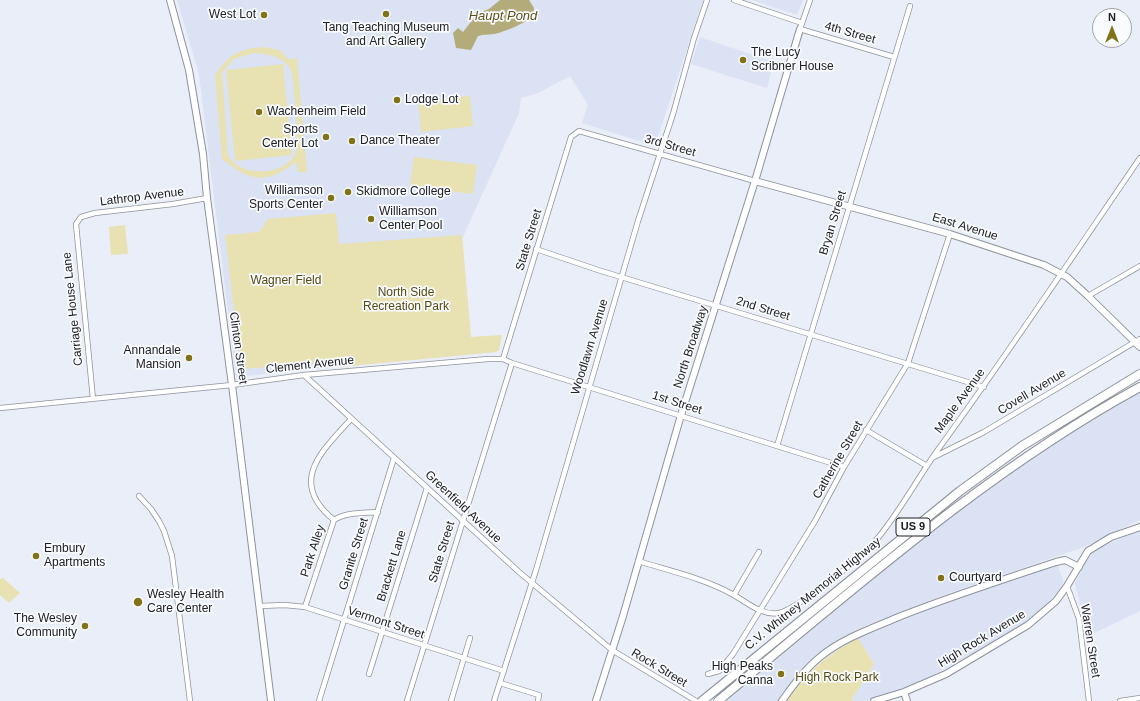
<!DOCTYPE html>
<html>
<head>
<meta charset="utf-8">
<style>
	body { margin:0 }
	#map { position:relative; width:1140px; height:701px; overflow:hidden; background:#e9eef8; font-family:Arial,sans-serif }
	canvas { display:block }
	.north { position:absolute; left:1092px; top:8px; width:40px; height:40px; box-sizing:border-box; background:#f9fbff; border:1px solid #a2a4a8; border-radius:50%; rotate:0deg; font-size:11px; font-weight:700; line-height:16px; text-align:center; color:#202125 }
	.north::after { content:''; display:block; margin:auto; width:14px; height:18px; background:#817315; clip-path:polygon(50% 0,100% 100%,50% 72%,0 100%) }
</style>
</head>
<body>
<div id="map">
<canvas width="1140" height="701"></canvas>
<div class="north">N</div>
</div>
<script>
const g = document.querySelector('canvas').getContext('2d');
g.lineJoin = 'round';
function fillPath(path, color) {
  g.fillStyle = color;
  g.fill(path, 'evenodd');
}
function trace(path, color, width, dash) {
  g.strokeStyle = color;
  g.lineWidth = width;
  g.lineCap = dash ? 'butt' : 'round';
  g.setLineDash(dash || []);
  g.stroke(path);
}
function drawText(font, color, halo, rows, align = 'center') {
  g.font = font + ' Arial,sans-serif';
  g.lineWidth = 3.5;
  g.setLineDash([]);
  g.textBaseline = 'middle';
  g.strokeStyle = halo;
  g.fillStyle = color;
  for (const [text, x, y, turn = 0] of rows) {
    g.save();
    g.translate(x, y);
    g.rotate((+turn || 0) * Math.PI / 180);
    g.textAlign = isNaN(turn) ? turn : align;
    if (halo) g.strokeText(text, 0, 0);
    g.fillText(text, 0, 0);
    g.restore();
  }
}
const built = new Path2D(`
	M177 0H703L655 146 582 123 588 105 570 76 538 93 521 98 519 113 462 239 472 354 236 377 199 74Z
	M752 0H803L797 15Z
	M700 37 774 62 767 88 691 64Z
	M1140 391V520L1081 548 952 592 867 625 832 644 808 663 795 677 778 701H727L912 547 1031 457 1090 419Z
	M1140 530V611L1086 637 1083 615 1075 584 1085 563 1093 552 1106 545Z
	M1056 565 1058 566 1063 580V587L1039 612 1022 626 909 688 883 694 866 701H853L852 699 874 664 858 638 953 600Z`);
const green = new Path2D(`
	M264 47 280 50 289 60 297 58 307 172H298L296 162C265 185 251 182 222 159L215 75C230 54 238 49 264 47ZM253 53C268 54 282 56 291 70 294 76 299 145 296 152 288 173 254 176 237 165 233 163 231 159 228 156L222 72 234 59Z
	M283 64 292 155 235 161 226 70Z
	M470 96 473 126 421 132 418 101Z
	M414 157 477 165 473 194 410 186Z
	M336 213 339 244 462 235 471 337 502 335 499 350 496 352 340 367V362L241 369 225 235 259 232 268 219Z
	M125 225 128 254 111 255 109 227Z
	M3 578 20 593 9 603 0 595V579Z
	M858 638 874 664 852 699 853 701H787C805 672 829 654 858 638Z`);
const water = new Path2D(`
	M500 0H529L534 8 533 16C528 22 502 33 494 34 488 35 484 34 478 36L471 50 456 48 453 33 458 28 463 32 478 13 489 9Z`);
const street = new Path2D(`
	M734 0 802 23
	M810 0 800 29 894 57
	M536 249 598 270 984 387
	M1088 296 1140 266
	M503 359 571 137 579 131 755 181
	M304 375 519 572 612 650 696 701
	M93 399 76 224 81 217 95 213 173 204 207 198
	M0 408 232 385 304 375 488 359H503L512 363 844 467
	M866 430 927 466
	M777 446 910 6
	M934 457 984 432 1140 339
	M139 496 151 509 159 521 164 531 172 556 190 701
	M334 520C287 482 322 451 351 419
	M638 561C670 571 703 578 732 594 747 602 761 616 779 613 797 609 858 560 872 545 897 517 915 482 937 451 1007 355 1073 256 1140 158
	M1067 586 1079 619 1089 701
	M734 595 759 552
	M259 606 285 605 305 607 504 671
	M305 607 334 520C346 512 364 513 378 512
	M369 674 427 488
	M708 674 719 671 733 654 815 521 844 467 908 363 950 234
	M500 683 539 695 538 701
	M319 701 394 458
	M407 701 512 363
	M451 701 470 638
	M494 701 536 570 638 221 673 114 694 38 707 0
	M1120 701 1140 698`);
const secondary = new Path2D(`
	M170 0 189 70 203 154 207 198 232 385 271 701
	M755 181 950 234 1044 265 1067 277 1088 296 1140 347
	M904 692 907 701
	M596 701 623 616 681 415 755 181 800 29
	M782 701C793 685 804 670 820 657 843 638 873 628 901 616 952 596 1004 579 1056 562L1065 560 1079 567
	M874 701 904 692 946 674 1028 625 1056 601 1067 586 1088 551 1111 537 1140 527`);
const highway = new Path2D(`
	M702 701 960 491 1022 446 1140 374
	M718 701C853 590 986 471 1140 387`);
const markers = [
	[386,14,4,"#817315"],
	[264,15,4,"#817315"],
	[743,60,4,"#817315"],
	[397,100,4,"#817315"],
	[259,112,4,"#817315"],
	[326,137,4,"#817315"],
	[352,141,4,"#817315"],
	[348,192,4,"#817315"],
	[331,198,4,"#817315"],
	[371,219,4,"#817315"],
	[189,358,4,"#817315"],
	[36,556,4,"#817315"],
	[941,578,4,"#817315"],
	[138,602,5,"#817315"],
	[85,626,4,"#817315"],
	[781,674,4,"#817315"]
];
const shields = [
	[913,527,34]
];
const shieldNames = [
	["US 9",913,527]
];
const poiNames = [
	["West Lot",256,15,"right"],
	["Tang Teaching Museum",386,28,"center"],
	["and Art Gallery",386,42,"center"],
	["The Lucy",751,53],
	["Scribner House",751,67],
	["Lodge Lot",405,100],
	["Wachenheim Field",267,112],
	["Sports",318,130,"right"],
	["Center Lot",318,144,"right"],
	["Dance Theater",360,141],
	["Williamson",323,191,"right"],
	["Sports Center",323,205,"right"],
	["Skidmore College",356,192],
	["Williamson",379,212],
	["Center Pool",379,226],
	["Annandale",181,351,"right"],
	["Mansion",181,365,"right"],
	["Embury",44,549],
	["Apartments",44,563],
	["Courtyard",949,578],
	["Wesley Health",147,595],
	["Care Center",147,609],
	["The Wesley",77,619,"right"],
	["Community",77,633,"right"],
	["High Peaks",773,667,"right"],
	["Canna",773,681,"right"]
];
const streetNames = [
	["4th Street",850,33,16],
	["3rd Street",670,146,16],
	["Lathrop Avenue",142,197,-7],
	["Bryan Street",833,223,-73],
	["East Avenue",965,227,17],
	["State Street",529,240,-73],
	["Carriage House Lane",73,309,-96],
	["2nd Street",763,309,17],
	["Woodlawn Avenue",590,347,-73],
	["North Broadway",691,347,-72],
	["Clinton Street",238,348,82],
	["Clement Avenue",310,365,-6],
	["Covell Avenue",1032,392,-31],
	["Maple Avenue",960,401,-54],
	["1st Street",677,403,18],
	["Catherine Street",838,460,-60],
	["Greenfield Avenue",463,507,43],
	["Park Alley",313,551,-72],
	["State Street",442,552,-73],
	["Granite Street",354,554,-73],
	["Brackett Lane",392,566,-73],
	["C.V. Whitney Memorial Highway",813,594,-39],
	["Vermont Street",386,623,18],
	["High Rock Avenue",982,639,-31],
	["Warren Street",1090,641,81],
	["Rock Street",659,668,31]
];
const parkNames = [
	["Wagner Field",286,281],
	["North Side",406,293],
	["Recreation Park",406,307],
	["High Rock Park",837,678]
];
const waterNames = [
	["Haupt Pond",503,16]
];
fillPath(built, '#dae2f3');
fillPath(green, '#e8e1b2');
fillPath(water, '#b3ac7a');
trace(street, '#8d929b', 6);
trace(secondary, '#8d929b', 8);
trace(highway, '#8d929b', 10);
trace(street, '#fff', 4.5);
trace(secondary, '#fff', 6);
trace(highway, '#fff', 8);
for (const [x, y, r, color] of markers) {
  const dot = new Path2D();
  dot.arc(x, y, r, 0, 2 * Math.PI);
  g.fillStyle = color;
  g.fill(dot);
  trace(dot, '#f9fbff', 1.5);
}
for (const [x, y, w] of shields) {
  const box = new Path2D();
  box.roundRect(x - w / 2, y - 9, w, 18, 3);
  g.fillStyle = '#f9fbff';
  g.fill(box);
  trace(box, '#202125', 1);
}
drawText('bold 11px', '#202125', null, shieldNames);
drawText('12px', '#202125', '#f9fbff', poiNames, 'left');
drawText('12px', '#202125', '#f9fbff', streetNames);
drawText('12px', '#544b0f', '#f9fbff', parkNames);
drawText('italic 13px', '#5b5217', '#f9fbff', waterNames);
</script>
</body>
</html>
